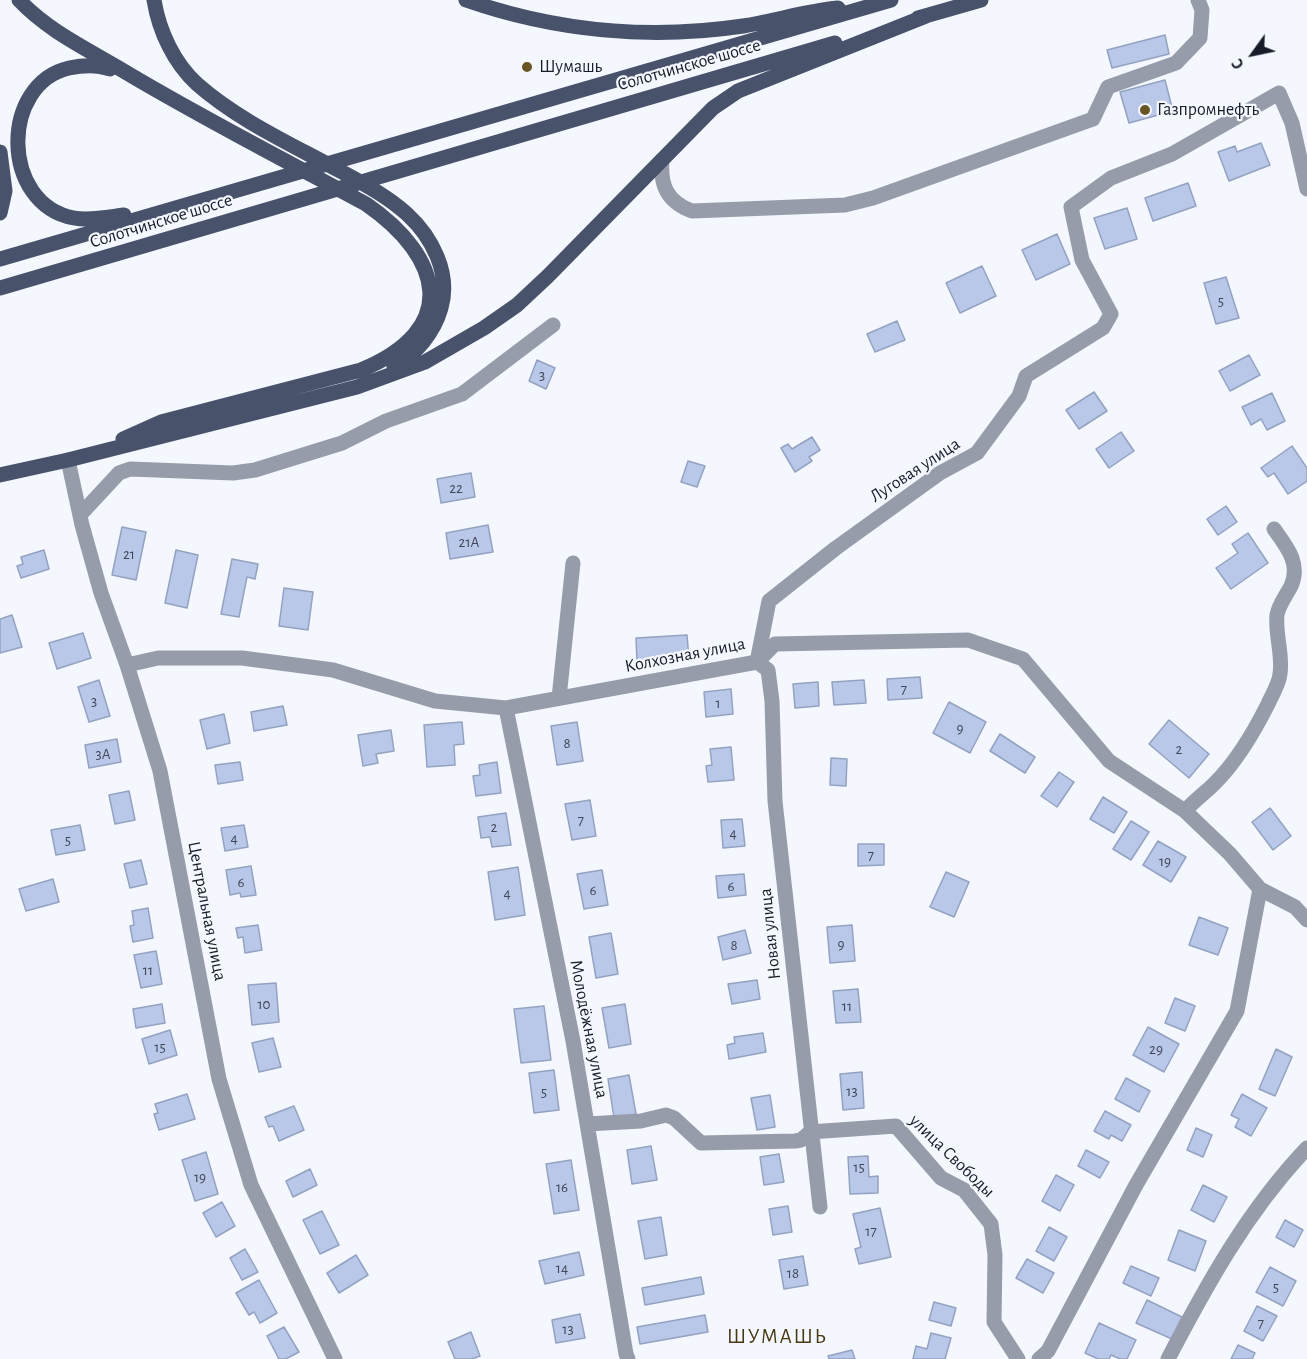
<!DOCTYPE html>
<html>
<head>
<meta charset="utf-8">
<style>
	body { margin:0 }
	#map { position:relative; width:1307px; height:1359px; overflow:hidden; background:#f4f7fe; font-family:"Alegreya Sans",sans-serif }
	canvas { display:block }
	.north { position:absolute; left:1223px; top:24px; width:60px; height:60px; -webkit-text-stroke:4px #f4f7fe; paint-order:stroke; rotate:237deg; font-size:16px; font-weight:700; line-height:24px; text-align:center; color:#171c28 }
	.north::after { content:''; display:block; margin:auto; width:21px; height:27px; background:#171c28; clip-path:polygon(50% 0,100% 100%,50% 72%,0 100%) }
</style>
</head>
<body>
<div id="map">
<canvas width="1307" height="1359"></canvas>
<div class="north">С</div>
</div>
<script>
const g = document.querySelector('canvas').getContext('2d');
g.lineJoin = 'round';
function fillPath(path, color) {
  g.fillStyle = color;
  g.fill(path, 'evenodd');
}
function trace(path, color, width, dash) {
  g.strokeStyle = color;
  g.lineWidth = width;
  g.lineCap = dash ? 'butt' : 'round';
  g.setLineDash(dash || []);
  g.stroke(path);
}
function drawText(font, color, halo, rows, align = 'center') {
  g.font = font + ' "Alegreya Sans",sans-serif';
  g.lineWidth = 4.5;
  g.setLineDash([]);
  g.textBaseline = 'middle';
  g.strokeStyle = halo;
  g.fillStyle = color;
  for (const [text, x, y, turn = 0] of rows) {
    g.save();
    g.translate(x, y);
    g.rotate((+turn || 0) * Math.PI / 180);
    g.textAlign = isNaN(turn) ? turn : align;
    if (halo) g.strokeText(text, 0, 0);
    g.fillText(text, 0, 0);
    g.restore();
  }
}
const building = new Path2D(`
	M1165 35 1169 54 1112 68 1107 50Z
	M1165 80 1173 111 1129 123 1120 92Z
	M1261 143 1270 165 1229 181 1218 152 1235 146 1237 152Z
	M1188 183 1196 206 1153 221 1145 198Z
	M1127 208 1137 239 1105 249 1094 218Z
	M1057 234 1070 264 1036 280 1022 250Z
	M982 266 996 296 960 313 946 283Z
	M1226 277 1239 318 1216 324 1204 283Z
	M897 321 905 340 875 352 867 334Z
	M1249 355 1260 375 1230 391 1219 371Z
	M537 360 555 368 546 389 529 381Z
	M1094 392 1107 411 1079 429 1066 410Z
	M1272 393 1285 421 1267 430 1261 419 1251 425 1242 407Z
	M1121 432 1134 451 1109 468 1096 449Z
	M812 437 820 450 809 457 812 461 795 472 781 448 788 444 792 449Z
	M1292 446 1307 468V481L1288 494 1274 473 1268 477 1261 468Z
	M688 461 705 466 697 487 681 482Z
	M471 473 475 497 441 503 437 479Z
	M1226 506 1237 522 1218 535 1207 519Z
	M488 525 493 552 450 559 446 533Z
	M122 527 146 532 136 580 112 575Z
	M1248 533 1268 563 1231 589 1216 568 1238 553 1232 544Z
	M44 550 49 569 21 578 17 566 23 564 21 557Z
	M176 550 198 555 187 608 165 603Z
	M232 559 258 564 255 579 247 577 239 617 221 614Z
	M284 588 313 592 308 630 279 626Z
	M12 615 22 647 0 653V619Z
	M83 633 91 658 57 669 49 643Z
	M687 635 689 659 637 662 636 638Z
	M920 677 922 698 888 700 887 679Z
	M99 680 110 716 89 722 78 687Z
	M864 680 866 703 834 705 832 682Z
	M818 682 819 706 795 708 793 684Z
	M731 689 733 714 706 717 704 692Z
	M949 702 986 722 970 753 933 733Z
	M283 706 287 725 254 731 251 712Z
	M224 714 230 743 207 749 200 720Z
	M1169 720 1209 754 1189 778 1149 744Z
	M462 722 464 744 454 745 455 765 427 767 424 725Z
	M577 722 583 761 557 765 551 726Z
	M391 730 394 751 376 754 378 763 363 766 358 735Z
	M1000 734 1035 757 1025 773 990 751Z
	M117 739 121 762 89 768 85 745Z
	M731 747 734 780 708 782 706 766 712 765 710 749Z
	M831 758 847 759 846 786 830 785Z
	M240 762 243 780 218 784 215 765Z
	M497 762 501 793 476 796 473 776 480 775 479 765Z
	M1059 772 1074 782 1057 807 1041 796Z
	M129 791 135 820 115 824 109 795Z
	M1103 797 1127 812 1114 833 1090 819Z
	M590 800 596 836 572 840 565 804Z
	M1270 808 1291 836 1273 850 1252 822Z
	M506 813 511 845 492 847 490 837 481 838 478 817Z
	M742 819 745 846 723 848 721 820Z
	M1131 821 1149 832 1131 860 1113 849Z
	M80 825 85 850 56 855 51 830Z
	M244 825 248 847 225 851 221 828Z
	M1158 841 1186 857 1171 882 1143 865Z
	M858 844H884V865L858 866Z
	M141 860 147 884 130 888 124 864Z
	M251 866 256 895 241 897 240 893 230 895 226 870Z
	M518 867 525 915 495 920 488 872Z
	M602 870 608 905 584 909 577 874Z
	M946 872 969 882 954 917 930 907Z
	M744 874 746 895 718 898 716 876Z
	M53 879 59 902 26 911 19 889Z
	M148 908 153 938 133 942 130 926 134 925 132 911Z
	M1199 917 1228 928 1218 955 1189 945Z
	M258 925 262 950 245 953 243 937 238 938 236 928Z
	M852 925 855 961 830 963 827 927Z
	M745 930 751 953 723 960 718 937Z
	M611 933 618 974 596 978 589 937Z
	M156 951 162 984 141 988 134 955Z
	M757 980 760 999 732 1004 728 984Z
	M276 983 279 1022 252 1025 248 985Z
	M858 989 861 1022 836 1023 833 991Z
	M1175 998 1195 1006 1185 1031 1165 1023Z
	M162 1004 165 1023 136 1028 133 1009Z
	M625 1004 631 1044 609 1048 602 1008Z
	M544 1006 551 1060 521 1063 514 1009Z
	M1148 1027 1179 1044 1164 1072 1133 1055Z
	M170 1030 177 1055 149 1064 142 1039Z
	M763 1033 766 1052 729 1059 727 1045 735 1043 734 1037Z
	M273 1038 281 1067 259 1072 252 1043Z
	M1276 1049 1292 1057 1275 1096 1259 1089Z
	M554 1070 559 1110 534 1113 529 1073Z
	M862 1072 864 1108 843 1110 840 1074Z
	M629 1075 636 1114 614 1118 608 1079Z
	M1126 1078 1150 1091 1139 1112 1115 1099Z
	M187 1094 195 1119 159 1130 154 1114 158 1113 155 1104Z
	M1242 1094 1267 1108 1251 1136 1235 1127 1239 1119 1231 1115Z
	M770 1095 775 1127 757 1130 751 1098Z
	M294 1106 304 1130 279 1141 273 1126 269 1127 265 1117Z
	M1105 1111 1131 1125 1122 1141 1111 1135 1109 1139 1094 1131Z
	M1196 1128 1212 1135 1203 1157 1187 1150Z
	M651 1146 657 1180 632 1184 627 1150Z
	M1086 1150 1109 1162 1100 1178 1078 1166Z
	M206 1152 218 1194 195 1201 182 1160Z
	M779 1154 784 1182 764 1185 760 1157Z
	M868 1156 869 1177 878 1176V1193L850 1194 848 1157Z
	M571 1160 579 1210 554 1214 546 1164Z
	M310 1169 317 1185 293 1197 286 1181Z
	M1056 1175 1074 1185 1060 1211 1042 1201Z
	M1203 1185 1227 1197 1214 1222 1191 1210Z
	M222 1202 235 1226 216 1237 203 1213Z
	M788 1206 792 1232 773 1235 769 1209Z
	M880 1208 891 1257 859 1264 855 1249 861 1247 853 1214Z
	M322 1211 339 1245 320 1254 303 1220Z
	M661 1217 667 1255 645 1259 638 1221Z
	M1285 1220 1303 1230 1294 1247 1276 1237Z
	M1049 1227 1067 1237 1054 1261 1036 1251Z
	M1179 1230 1206 1241 1195 1271 1168 1260Z
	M245 1249 258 1272 242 1280 230 1258Z
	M579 1252 584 1275 545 1284 539 1261Z
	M356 1255 368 1275 339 1293 327 1273Z
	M803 1256 808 1285 784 1289 779 1260Z
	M1027 1259 1054 1273 1043 1293 1016 1278Z
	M1131 1266 1159 1278 1151 1296 1123 1283Z
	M1270 1267 1296 1281 1283 1306 1256 1292Z
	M701 1277 704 1294 645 1305 642 1288Z
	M259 1280 277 1313 260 1323 254 1312 249 1315 236 1293Z
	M1147 1300 1182 1317 1172 1339 1136 1323Z
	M934 1302 956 1308 951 1326 929 1320Z
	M1257 1306 1277 1316 1263 1341 1244 1331Z
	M580 1314 585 1338 556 1343 552 1320Z
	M705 1315 708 1332 640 1344 637 1327Z
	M1099 1323 1136 1340 1127 1359H1120L1111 1355 1109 1359H1098L1085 1353Z
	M284 1327 299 1352 286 1359H279L267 1336Z
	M471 1332 480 1356 472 1359H455L448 1342Z
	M931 1333 951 1338 945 1359H913L916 1346 927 1349Z
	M1238 1345 1255 1353 1252 1359H1231Z
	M852 1350 855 1359H829L828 1356Z`);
const minor = new Path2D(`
	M662 160C660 185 667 202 692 211L845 205 873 198 1093 119 1108 87 1176 63 1200 38 1202 10 1198 0
	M68 460 82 525 101 593 127 665 160 771 219 1079 251 1185 335 1359
	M80 515 119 473 130 469 233 473 255 470 342 443 386 421 462 394 553 325
	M127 665 158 658H242L333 670 435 701 506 708 757 662 775 644 968 640 1023 659 1109 761 1185 811 1230 854 1260 889 1295 907 1307 920
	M559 698 573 563
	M506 708 573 1041 626 1354 628 1359
	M1185 811C1194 801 1205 793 1215 783 1237 761 1254 732 1268 704 1272 695 1279 684 1280 674 1283 654 1275 635 1277 615 1279 604 1286 596 1291 586 1301 564 1287 547 1274 529
	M587 1124 641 1121 666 1115 674 1118 701 1143 795 1141 801 1140 810 1132 896 1126 941 1178 964 1190 991 1224 995 1255 994 1322 1018 1359
	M820 1207 775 801 772 701 768 670 757 662 769 601 836 548 940 473 977 453 1019 396 1026 376 1103 328 1111 314 1082 260 1071 207 1111 178 1172 154 1279 93 1292 123 1307 189
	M1039 1359 1048 1351 1136 1185 1237 1011 1260 889
	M1168 1359C1207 1284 1248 1210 1307 1148`);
const major = new Path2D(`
	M19 0C46 29 83 47 117 67 198 116 283 159 366 204 444 258 460 329 361 370L161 422 123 439
	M154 0C159 31 174 63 197 84 239 121 293 145 342 172 364 184 387 196 407 214 432 237 451 273 441 308 434 333 416 354 394 367
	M466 0C555 31 650 40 743 26 775 21 806 11 838 8
	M918 18 981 0
	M110 69C96 64 83 65 69 68 0 84 0 204 74 218 90 221 108 217 124 215
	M0 152 5 191 0 213
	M0 259 891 0
	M0 288 835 43
	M0 475 68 460 357 387 425 362 484 328 517 305 548 276 713 108 738 91 926 16`);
const markers = [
	[527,67,6,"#695423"],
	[1145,110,6,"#695423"]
];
const numberNames = [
	["5",1221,301],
	["3",542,375],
	["22",456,488],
	["21А",469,542],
	["21",129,554],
	["7",904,689],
	["3",94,701],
	["1",718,703],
	["9",960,728],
	["8",567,743],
	["2",1179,749],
	["3А",103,754],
	["7",581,820],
	["2",494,827],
	["4",733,833],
	["4",234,838],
	["5",68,840],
	["7",871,855],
	["19",1165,861],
	["6",241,882],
	["6",731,886],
	["6",593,890],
	["4",507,893],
	["9",841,944],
	["8",734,945],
	["11",148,970],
	["10",264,1004],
	["11",847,1006],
	["15",160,1047],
	["29",1156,1049],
	["13",852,1091],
	["5",544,1092],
	["15",859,1167],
	["19",200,1177],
	["16",562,1187],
	["17",871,1231],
	["14",562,1268],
	["18",793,1273],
	["5",1276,1287],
	["7",1261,1323],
	["13",568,1329]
];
const streetNames = [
	["Солотчинское шоссе",689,65,-16],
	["Солотчинское шоссе",161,221,-17],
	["Луговая улица",915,470,-33],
	["Колхозная улица",685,655,-11],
	["Центральная улица",207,911,79],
	["Новая улица",770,934,-96],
	["Молодёжная улица",589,1029,79],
	["улица Свободы",952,1156,44]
];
const poiNames = [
	["Шумашь",539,67],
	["Газпромнефть",1157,110]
];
const quarterNames = [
	["ШУМАШЬ",777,1337]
];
fillPath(building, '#b9c7e8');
trace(building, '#94a2c2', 1.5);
trace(minor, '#969caa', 15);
trace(major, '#48526a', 15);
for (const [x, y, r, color] of markers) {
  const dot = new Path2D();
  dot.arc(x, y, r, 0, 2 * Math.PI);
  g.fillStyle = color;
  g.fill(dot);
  trace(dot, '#f4f7fe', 2);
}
drawText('15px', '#404758', null, numberNames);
drawText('18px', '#171c28', '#f4f7fe', streetNames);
drawText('18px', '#171c28', '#f4f7fe', poiNames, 'left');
g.letterSpacing = '1.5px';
drawText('21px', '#4a3a13', '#f4f7fe', quarterNames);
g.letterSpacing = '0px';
</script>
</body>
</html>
